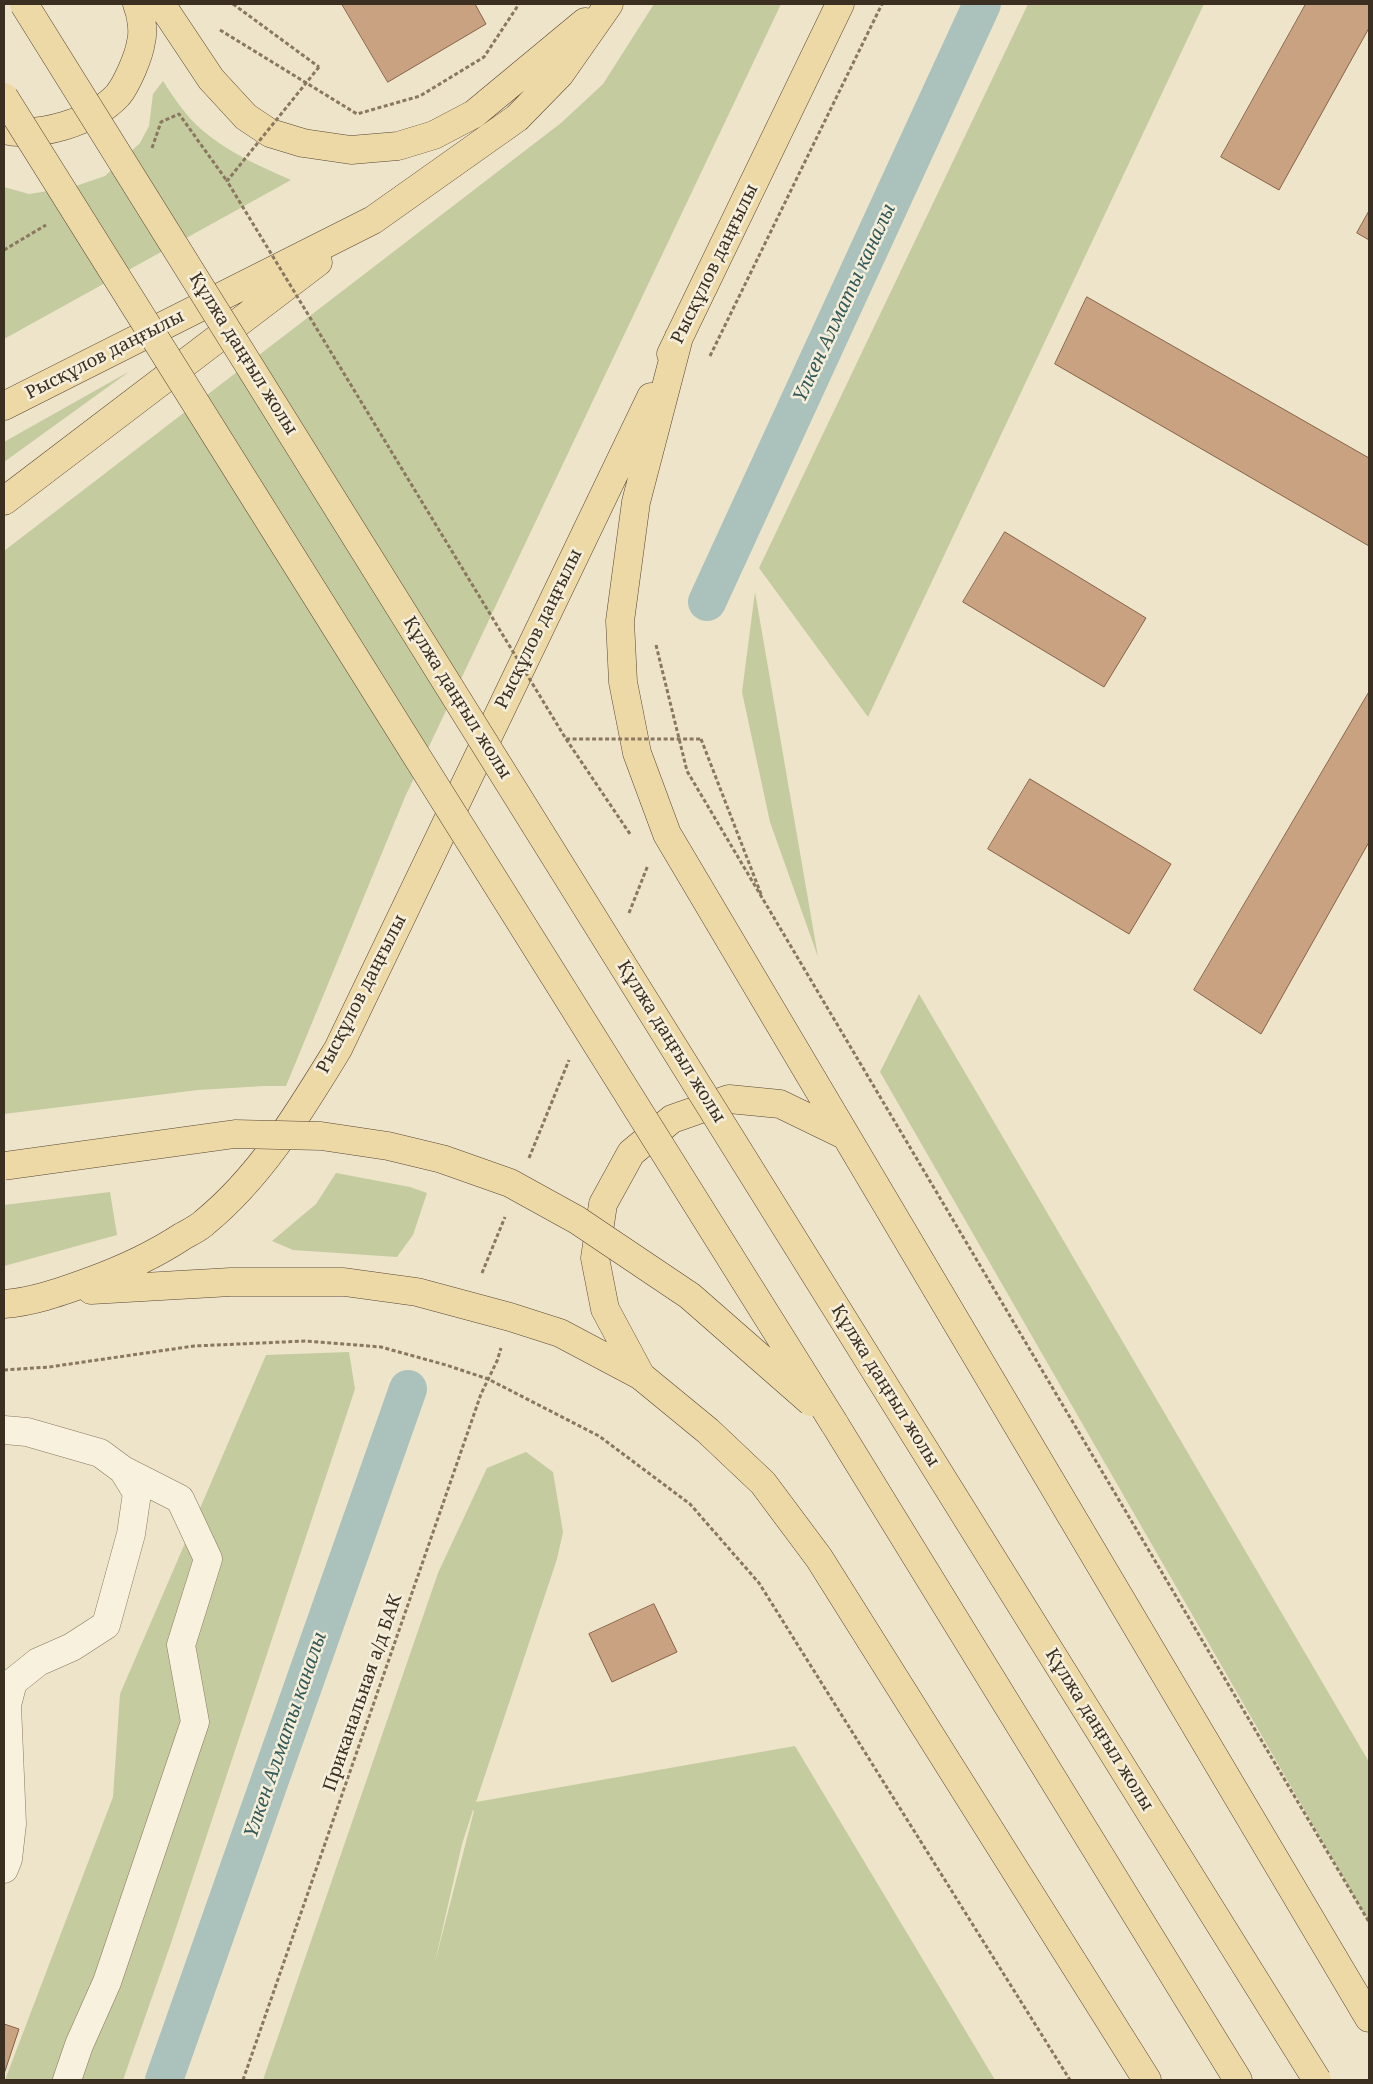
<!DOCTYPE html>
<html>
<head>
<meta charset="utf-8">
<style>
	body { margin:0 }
	#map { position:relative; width:1373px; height:2084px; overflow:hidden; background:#ede4ca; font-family:"Noto Serif",serif }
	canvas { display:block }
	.frame { position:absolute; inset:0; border:5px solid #3b2f22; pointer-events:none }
</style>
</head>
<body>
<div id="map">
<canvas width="1373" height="2084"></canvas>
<div class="frame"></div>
</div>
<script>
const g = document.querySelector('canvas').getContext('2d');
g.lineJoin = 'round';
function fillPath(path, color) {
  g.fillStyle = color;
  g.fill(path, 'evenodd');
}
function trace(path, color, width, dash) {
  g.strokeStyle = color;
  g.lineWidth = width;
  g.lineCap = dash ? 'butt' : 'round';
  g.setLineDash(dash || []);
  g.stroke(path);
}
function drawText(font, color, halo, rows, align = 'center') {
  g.font = font + ' "Noto Serif",serif';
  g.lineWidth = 5;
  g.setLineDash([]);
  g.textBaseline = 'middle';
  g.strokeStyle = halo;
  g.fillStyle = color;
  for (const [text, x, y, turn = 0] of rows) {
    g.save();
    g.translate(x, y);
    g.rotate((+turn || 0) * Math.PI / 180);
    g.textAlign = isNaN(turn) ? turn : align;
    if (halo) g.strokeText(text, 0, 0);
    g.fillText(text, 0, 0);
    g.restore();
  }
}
const green = new Path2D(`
	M654 4H781L405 797 286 1086H264L198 1090 4 1114V551L561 123 603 84Z
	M1028 4H1204L868 717 759 568Z
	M163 81C174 98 186 116 201 129 227 152 259 166 291 180L4 339V187L29 194 73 187 105 176 140 143 149 126 153 94Z
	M130 371 4 462V442Z
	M755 592 818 957 770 822 742 692Z
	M919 994 1369 1762V1922L880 1072Z
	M336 1173 410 1187 427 1193 413 1235 397 1257 293 1250 272 1241 316 1204Z
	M110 1192 117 1235 4 1266V1205Z
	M349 1352 355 1389 170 1946 123 2080H5L113 1797 120 1694 266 1355Z
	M526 1452 553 1472 563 1532 557 1559 476 1802 795 1746 995 2080H263L438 1573 487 1468ZM473 1810 474 1811 434 1966 462 1844Z`);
const canal = new Path2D(`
	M707 602 982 4
	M164 2080 408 1389`);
const building = new Path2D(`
	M342 4H475L486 24 388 82Z
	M1306 4H1369V28L1279 190 1221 157Z
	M1369 211V240L1357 233Z
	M1087 297 1369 458V546L1055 364Z
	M1005 532 1146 618 1104 687 963 602Z
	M1369 692V842L1261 1034 1194 990Z
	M1030 779 1171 864 1129 934 988 849Z
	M654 1604 677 1652 612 1682 589 1634Z
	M4 2024 19 2029 4 2074Z`);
const path = new Path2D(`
	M233 4 319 67
	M220 30 357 114 420 96 484 57 519 4
	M152 148 161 122 179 114 227 181
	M4 250 46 225
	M710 356 882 4
	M656 645 687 771 1369 1922
	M566 739 630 834
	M701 739 761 894
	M629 913 648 865
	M529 1158 569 1060
	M482 1273 505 1217
	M4 1370 49 1367 194 1346 306 1341 381 1347 446 1365 488 1379 599 1436 690 1504 759 1583 1070 2080
	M243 2080 481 1394 497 1361 501 1348`);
const minor = new Path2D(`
	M4 1430 27 1432 100 1453 123 1470 137 1493 131 1534 106 1625 72 1647 38 1662 13 1682 7 1705 12 1824 8 1859 4 1869
	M67 2080 79 2045 107 1982 195 1722 181 1645 208 1559 180 1499 123 1470`);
const major = new Path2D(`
	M161 4 211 79 246 117 270 133 303 143 351 150 398 146 434 135 474 114 585 22
	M4 130C39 138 93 122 118 95 127 84 139 56 141 42 144 31 141 14 137 4
	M679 337 636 502 620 621 623 682 637 753 667 834 1369 2018
	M671 354 840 4
	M4 406 373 220 517 118 560 74 609 4
	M4 501 318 262
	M91 1290 231 1282H344L417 1292 510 1317 560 1333 641 1376 708 1431 763 1483 819 1558 1147 2080
	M4 1304C34 1302 63 1291 91 1281 124 1269 154 1255 183 1236 190 1232 199 1228 205 1222 262 1175 300 1111 338 1049L651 397
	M641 1376 605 1309 595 1258 603 1204 631 1153 672 1119 729 1099 780 1104 846 1136
	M834 1423 1238 2080`);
const pathBridge = new Path2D(`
	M319 67 227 181 566 739H701`);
const majorBridge = new Path2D(`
	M24 4 1317 2080
	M4 97 834 1423
	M4 1166 235 1134 321 1136 388 1146 442 1159 510 1183 577 1220 690 1296 811 1402`);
const streetNames = [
	["Рысқұлов даңғылы",715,264,-64],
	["Құлжа даңғыл жолы",243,354,58],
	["Рысқұлов даңғылы",105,355,-27],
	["Рысқұлов даңғылы",539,629,-64],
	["Құлжа даңғыл жолы",457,698,58],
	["Рысқұлов даңғылы",362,994,-63],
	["Құлжа даңғыл жолы",671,1042,58],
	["Құлжа даңғыл жолы",885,1386,58],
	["Приканальная а/д БАК",363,1693,-71],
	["Құлжа даңғыл жолы",1099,1730,58]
];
const waterNames = [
	["Үлкен Алматы каналы",845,303,-65],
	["Үлкен Алматы каналы",286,1735,-71]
];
fillPath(green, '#c4cb9e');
trace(canal, '#abc2bc', 38);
fillPath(building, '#c9a282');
trace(building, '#876246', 1);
trace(minor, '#89775f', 29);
trace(major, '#584533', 29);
trace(path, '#89775f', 3, [4, 2.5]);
trace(minor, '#f8f1de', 28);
trace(major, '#edd9a5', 28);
trace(majorBridge, '#584533', 29, []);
trace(pathBridge, '#89775f', 3, [4, 2.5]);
trace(majorBridge, '#edd9a5', 28);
drawText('18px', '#3b2f22', '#f5eeda', streetNames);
drawText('italic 19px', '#325958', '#f5eeda', waterNames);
</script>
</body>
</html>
